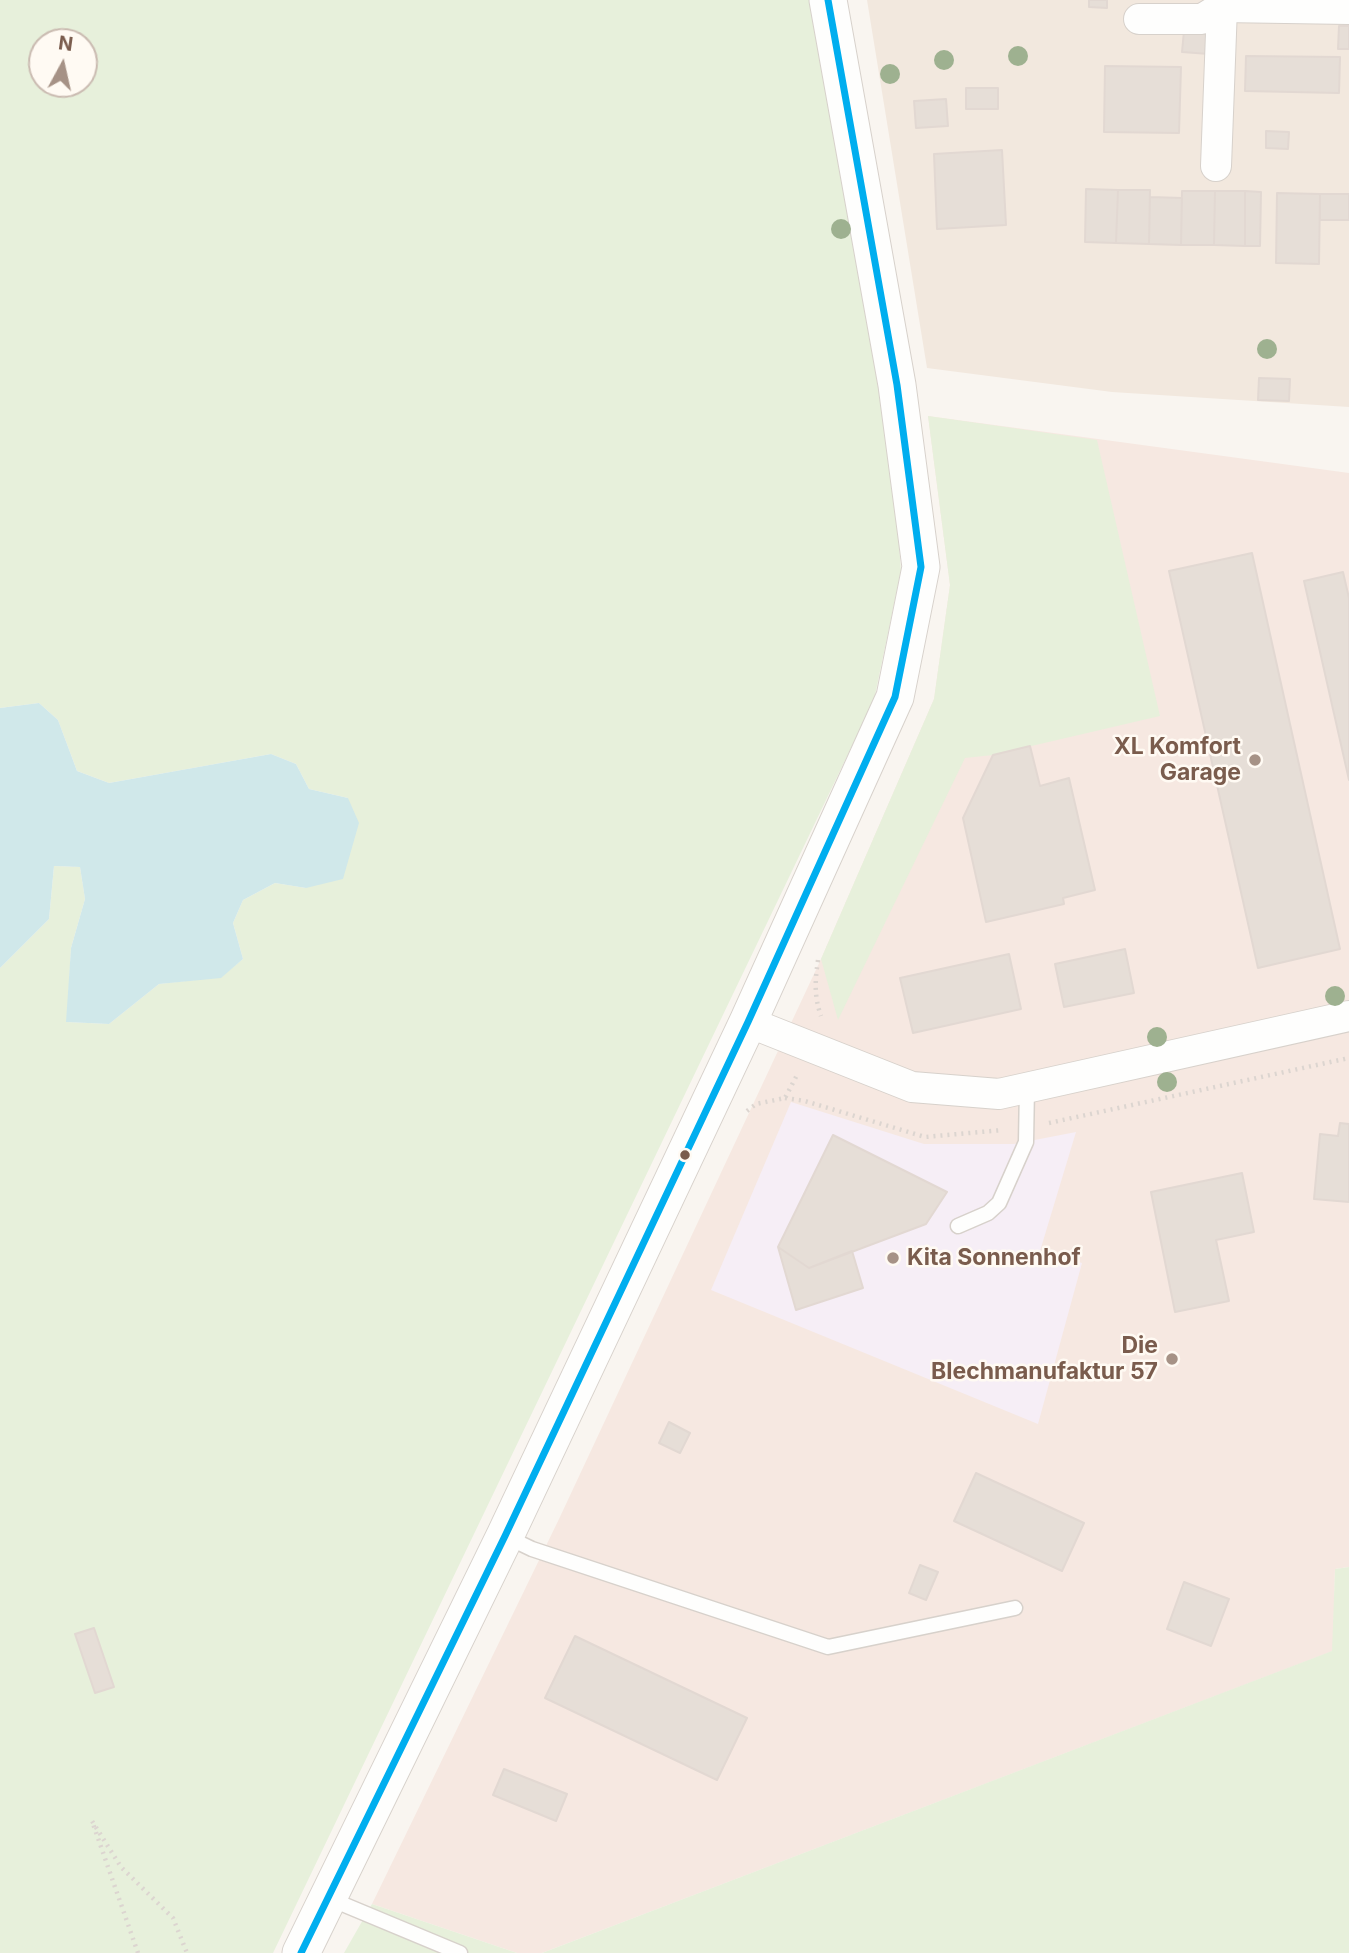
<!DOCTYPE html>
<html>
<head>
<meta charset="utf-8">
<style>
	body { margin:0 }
	#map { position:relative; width:1349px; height:1953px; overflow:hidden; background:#f9f5f0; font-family:Inter,sans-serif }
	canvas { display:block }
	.north { position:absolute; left:28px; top:28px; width:70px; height:70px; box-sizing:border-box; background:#fffaf3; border:2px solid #cabbb1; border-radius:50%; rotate:8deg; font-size:19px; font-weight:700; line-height:28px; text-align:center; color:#7a5c4d }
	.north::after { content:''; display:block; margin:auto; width:24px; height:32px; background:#a69286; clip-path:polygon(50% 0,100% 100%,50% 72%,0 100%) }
</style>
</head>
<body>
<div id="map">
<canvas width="1349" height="1953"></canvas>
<div class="north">N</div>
</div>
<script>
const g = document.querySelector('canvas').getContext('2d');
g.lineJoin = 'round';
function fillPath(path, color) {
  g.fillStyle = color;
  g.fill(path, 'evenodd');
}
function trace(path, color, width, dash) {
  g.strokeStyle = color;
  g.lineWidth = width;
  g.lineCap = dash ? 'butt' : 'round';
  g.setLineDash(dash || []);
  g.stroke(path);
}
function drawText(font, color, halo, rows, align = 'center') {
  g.font = font + ' Inter,sans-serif';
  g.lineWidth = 5;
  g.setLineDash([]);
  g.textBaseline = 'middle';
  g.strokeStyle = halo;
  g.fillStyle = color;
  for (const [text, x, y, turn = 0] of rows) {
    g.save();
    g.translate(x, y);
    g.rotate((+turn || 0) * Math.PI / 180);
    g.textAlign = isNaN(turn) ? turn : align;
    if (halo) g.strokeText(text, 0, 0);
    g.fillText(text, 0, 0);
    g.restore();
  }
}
const residential = new Path2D(`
	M867 0H1349V407L1112 392 927 368Z`);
const commercial = new Path2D(`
	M928 416 1349 473V1567L1335 1569 1333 1651 542 1953H517L372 1904 559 1519 821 959 934 699 950 585Z`);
const education = new Path2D(`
	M791 1102 924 1144H1014L1076 1132 1040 1251 1082 1263 1038 1424 711 1290Z`);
const green = new Path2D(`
	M0 0H813L895 488 901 571 874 700 273 1953H0V968L49 919 54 866 80 867 85 899 71 948 67 1022 109 1024 159 984 221 977 243 959 233 923 243 900 275 883 306 888 348 798 309 789 296 764 271 754 109 783 77 771 58 720 39 703 0 708ZM42 42H84V84H42Z
	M928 416 1097 440 1160 716 993 755 965 758 838 1020 821 959 934 699 950 585Z
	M1349 1567V1953H542L1332 1651 1335 1569Z
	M372 1904 517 1953H344Z`);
const water = new Path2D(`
	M39 703 58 720 77 771 109 783 271 754 296 764 309 789 348 798 359 823 343 879 306 888 275 883 243 900 233 923 243 959 221 978 159 984 109 1024 66 1022 71 948 85 899 80 867 54 866 49 919 0 968V708Z`);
const building = new Path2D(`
	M1089 0H1107V8L1089 7Z
	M1339 26H1349V49H1338Z
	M1184 31 1211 33 1209 54 1182 52Z
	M1246 56 1340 57 1339 93 1245 91Z
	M1105 66 1181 67 1179 133 1104 132Z
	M966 88H998V109H966Z
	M946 99 948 126 916 128 914 101Z
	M1266 131 1289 132 1288 149 1266 148Z
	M1002 150 1006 225 937 229 934 154Z
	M1086 189 1118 190 1116 243 1085 242Z
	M1118 190H1150L1149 244 1116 243Z
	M1182 191H1215L1214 245H1181Z
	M1215 191H1245V246L1214 245Z
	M1245 191 1261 192 1260 246H1245Z
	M1277 193 1320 194 1319 264 1276 263Z
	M1320 194H1349V220H1320Z
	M1150 197 1182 198 1181 245 1149 244Z
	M1259 378 1290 379 1289 401 1258 400Z
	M1252 553 1340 949 1258 968 1169 571Z
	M1343 572 1349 598V780L1304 581Z
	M1030 746 1040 786 1069 778 1095 890 1063 898 1064 904 986 922 963 818 993 755Z
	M1125 949 1134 993 1064 1007 1055 964Z
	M1009 954 1021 1009 913 1033 900 978Z
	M1340 1123 1349 1124V1202L1314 1199 1320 1134 1338 1136Z
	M833 1135 947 1192 926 1224 809 1268 778 1247Z
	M1242 1173 1254 1232 1216 1240 1229 1301 1175 1312 1151 1192Z
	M778 1247 809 1268 852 1251 863 1288 796 1310Z
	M669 1422 690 1433 680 1453 659 1443Z
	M976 1473 1084 1523 1062 1571 954 1521Z
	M920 1565 938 1572 926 1600 909 1593Z
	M1184 1582 1229 1599 1211 1646 1167 1629Z
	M94 1628 114 1687 95 1693 75 1634Z
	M575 1636 747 1718 717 1780 545 1698Z
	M504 1769 567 1794 556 1821 493 1795Z`);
const path = new Path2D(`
	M818 960C815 981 814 996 821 1016
	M785 1098 805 1101 925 1137 1003 1130
	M747 1111 756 1104 785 1098 797 1075
	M1049 1123 1349 1058
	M138 1953 92 1821 121 1867 173 1918 187 1953`);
const service = new Path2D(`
	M958 1226 988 1213 999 1203 1026 1142 1027 1087
	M507 1537 532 1549 828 1647 1015 1608
	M328 1898 460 1953`);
const minor = new Path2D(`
	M1221 0 1222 7 1349 9
	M1139 19H1202L1222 7 1216 166
	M748 1022 912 1087 999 1094 1349 1016`);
const tertiary = new Path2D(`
	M301 1953 505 1536 748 1022 895 697 921 567 897 385 828 0`);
const bus1 = new Path2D(`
	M301 1953 505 1536 748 1022 895 697 921 567 897 385 828 0`);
const trees = [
	[1018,56],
	[944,60],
	[890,74],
	[841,229],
	[1267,349],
	[1335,996],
	[1157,1037],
	[1167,1082]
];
const markers = [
	[1255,760,7,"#a69286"],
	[685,1155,6,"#7a5c4d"],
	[893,1258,7,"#a69286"],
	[1172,1359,7,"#a69286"]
];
const poiNames = [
	["XL Komfort",1241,747],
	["Garage",1241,773],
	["Kita Sonnenhof",907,1258,"left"],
	["Die",1158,1346],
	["Blechmanufaktur 57",1158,1372]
];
fillPath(residential, '#f2e8de');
fillPath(commercial, '#f6e8e1');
fillPath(education, '#f6eef6');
fillPath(green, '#e7f0db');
fillPath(water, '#d0e8ea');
fillPath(building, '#e6ded7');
trace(building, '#e2d8d2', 2);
trace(service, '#d7d1cb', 17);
trace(minor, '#d7d1cb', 32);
trace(tertiary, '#d7d1cb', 39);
trace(path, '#dcd5d0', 4.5, [2, 5]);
trace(service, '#fefefd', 14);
trace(minor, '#fefefd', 30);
trace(tertiary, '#fefefd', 37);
trace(bus1, '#00aeef', 7);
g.fillStyle = '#9eb190';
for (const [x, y] of trees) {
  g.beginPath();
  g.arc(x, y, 10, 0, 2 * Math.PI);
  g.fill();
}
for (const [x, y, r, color] of markers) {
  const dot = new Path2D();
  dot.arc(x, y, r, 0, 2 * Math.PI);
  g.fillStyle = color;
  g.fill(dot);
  trace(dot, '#fffaf3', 2.5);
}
drawText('bold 23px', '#7a5c4d', '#fffaf3', poiNames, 'right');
</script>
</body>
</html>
